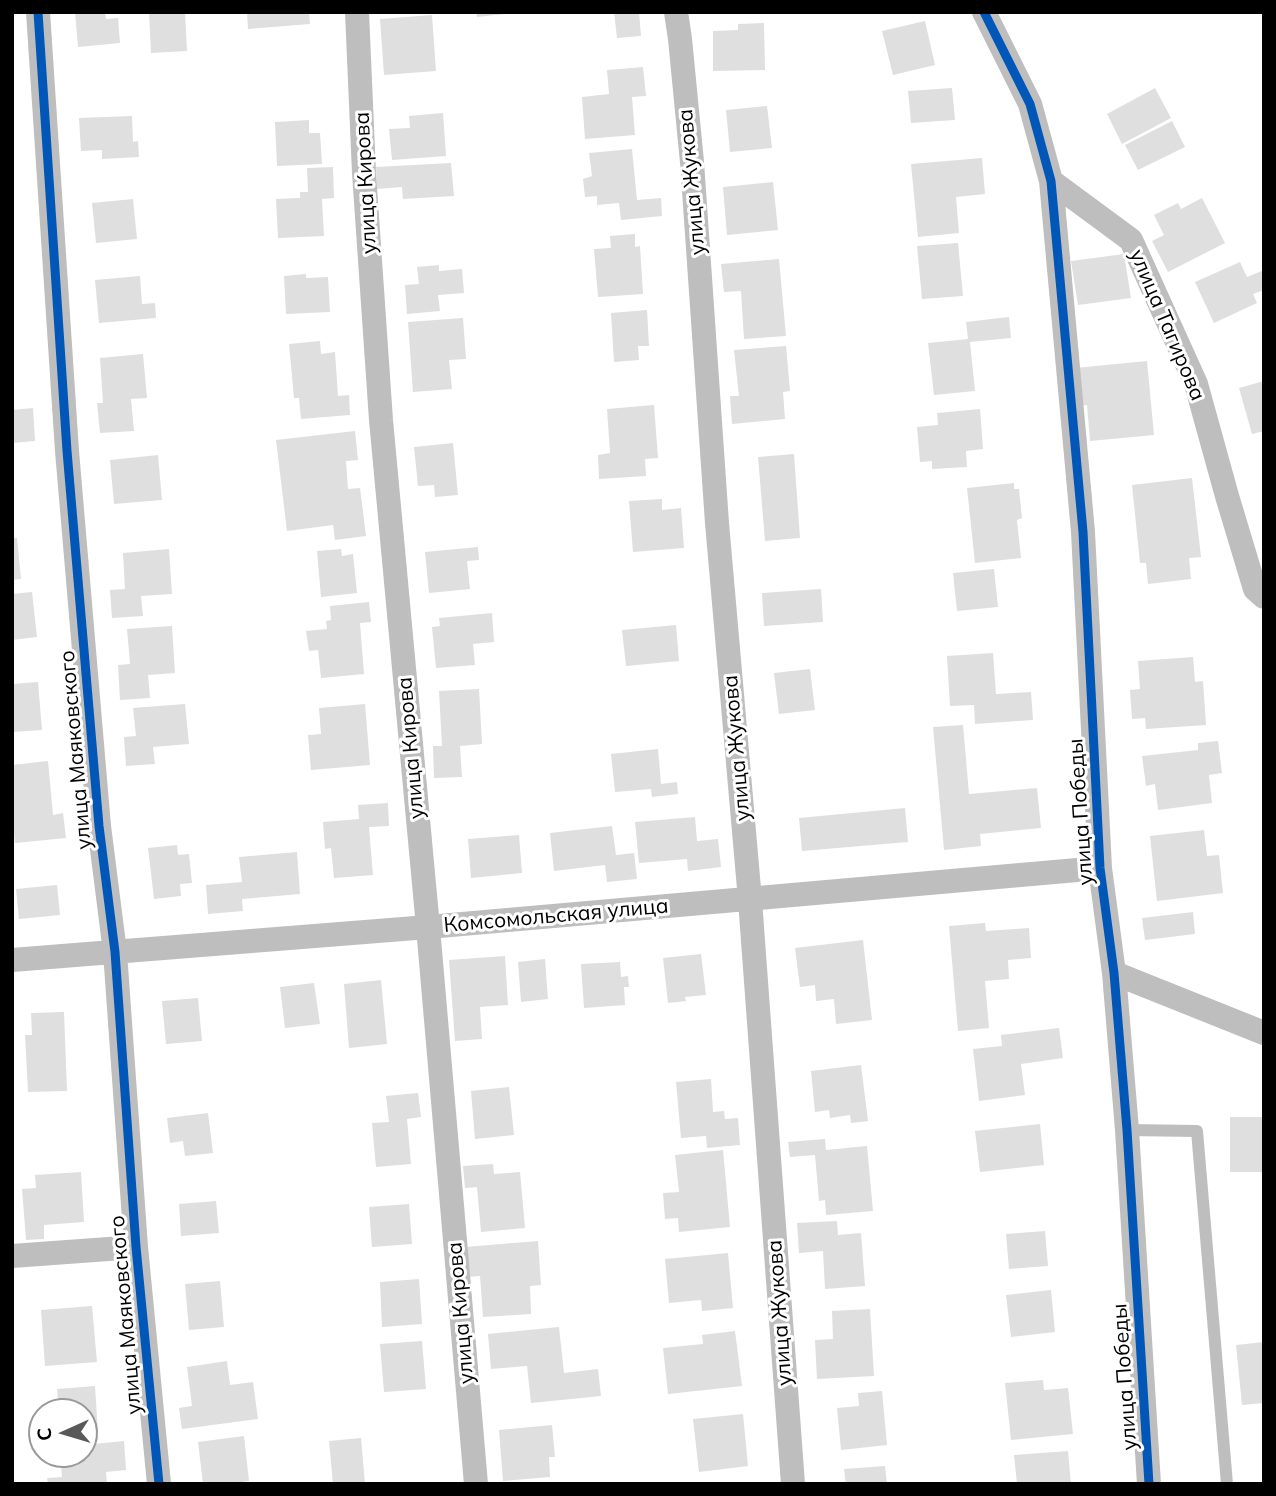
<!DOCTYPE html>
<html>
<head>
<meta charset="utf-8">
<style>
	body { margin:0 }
	#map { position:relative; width:1276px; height:1496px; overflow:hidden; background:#fff; font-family:Mulish,sans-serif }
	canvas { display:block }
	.frame { position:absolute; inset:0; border:14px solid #000; pointer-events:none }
	.north { position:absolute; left:28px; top:1398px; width:70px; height:70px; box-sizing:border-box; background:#fff; border:2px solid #999; border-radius:50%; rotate:266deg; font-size:19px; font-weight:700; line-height:28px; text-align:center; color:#000 }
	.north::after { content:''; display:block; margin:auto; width:24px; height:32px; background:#595959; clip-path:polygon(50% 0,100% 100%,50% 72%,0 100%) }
</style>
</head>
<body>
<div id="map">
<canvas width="1276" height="1496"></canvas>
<div class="frame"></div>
<div class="north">С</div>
</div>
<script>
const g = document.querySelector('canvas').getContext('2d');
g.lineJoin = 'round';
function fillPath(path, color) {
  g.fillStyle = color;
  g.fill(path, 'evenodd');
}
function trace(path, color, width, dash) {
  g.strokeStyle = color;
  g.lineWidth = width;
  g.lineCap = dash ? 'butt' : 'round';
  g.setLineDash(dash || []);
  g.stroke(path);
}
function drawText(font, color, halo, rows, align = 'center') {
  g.font = font + ' Mulish,sans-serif';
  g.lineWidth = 6;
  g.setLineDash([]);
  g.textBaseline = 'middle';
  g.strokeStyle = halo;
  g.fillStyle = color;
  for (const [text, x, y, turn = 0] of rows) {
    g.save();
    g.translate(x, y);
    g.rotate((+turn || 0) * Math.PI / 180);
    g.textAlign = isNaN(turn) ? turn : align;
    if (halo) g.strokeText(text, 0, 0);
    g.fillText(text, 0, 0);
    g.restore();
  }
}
const building = new Path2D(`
	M75 12H105L106 19 118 18 120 43 78 47Z
	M149 12H185L187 51 151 53Z
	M247 12H309L310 24 248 29Z
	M476 12H505V14L477 17Z
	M614 12H639L641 36 617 38Z
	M432 15 436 71 384 75 380 19Z
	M925 21 935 65 893 75 882 31Z
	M764 23 765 70 713 71V31L738 30V24Z
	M643 67 646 96 632 97 635 135 585 139 582 97 609 94 607 70Z
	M952 88 955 120 911 123 908 91Z
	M1155 88 1171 118 1122 144 1107 114Z
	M767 106 772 148 730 152 726 110Z
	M443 113 446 156 392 160 389 129 410 128 409 116Z
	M132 116 133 142 138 141 139 157 102 159V150L81 151 79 118Z
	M309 120V133H320L322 164 277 166 275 122Z
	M1172 121 1185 147 1138 170 1125 145Z
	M632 149 637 200 661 198 662 216 621 220 619 203 597 205V196L585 197 583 179 592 176 589 153Z
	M982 158 985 194 956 197 959 233 918 237 911 164Z
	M451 163 454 196 403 199 402 187 377 189 376 167Z
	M333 167 334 198 322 199 324 236 278 238 276 199 300 198V192H308L307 168Z
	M773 182 778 230 727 235 723 187Z
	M1202 198 1225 243 1168 272 1152 241 1164 235 1154 215 1178 203 1181 209Z
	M133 199 137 239 96 243 92 203Z
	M635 234V247L640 246 643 294 598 297 594 249 611 248 610 236Z
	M958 243 963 296 922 299 917 246Z
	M1124 254 1131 298 1078 305 1071 261Z
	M779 259 786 336 744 339 741 291 724 292 721 264Z
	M1240 262 1247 277 1264 270V290L1253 294 1257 303 1214 323 1195 282Z
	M439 265V271L462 269 464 293 438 295 440 311 407 314 405 285 419 284 417 267Z
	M306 274V278L328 277 330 312 286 314 284 276Z
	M140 276 142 304 155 303 156 318 99 323 95 280Z
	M647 310 649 346H638L639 360 614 362 611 313Z
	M1009 317 1011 338 970 342 975 391 934 395 928 343 968 339 966 322Z
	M463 318 466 359 449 360 452 389 413 392 408 322Z
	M320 341 321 354 335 352 338 396 349 395 350 415 301 419 299 398H294L289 344Z
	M786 346 790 391 783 392 785 419 732 424 730 396H739L734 350Z
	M143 354 147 398 131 399 134 431 100 433 97 403H103L100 358Z
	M1147 361 1154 435 1090 441 1087 405 1079 406 1075 368Z
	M1264 381V431L1252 434 1239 388Z
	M654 405 658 458 645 459 646 476 599 479 598 455 610 453 607 409Z
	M33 408 35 441 12 443V410Z
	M980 409 983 449 966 451 967 467 932 469V461L920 462 917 427 938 425 937 413Z
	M355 431 358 460 346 461 348 489 360 488 366 536 335 540 333 525 287 531 276 440Z
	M453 443 458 495 435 497 434 485 418 486 414 447Z
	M794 454 800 538 765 541 758 457Z
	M158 455 162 500 114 504 110 460Z
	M1192 478 1201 557 1189 558 1191 579 1148 584 1146 563H1140L1132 485Z
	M1014 483V489H1019L1022 518 1017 520 1021 558 975 563 967 488Z
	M662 499V510L681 508 684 548 633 552 629 501Z
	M12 538H17L21 579 12 580Z
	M478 547 479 560 467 561 470 589 429 593 425 552Z
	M169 549 172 594 141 596 143 616 112 618 110 590 125 589 123 553Z
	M341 549 342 556 353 554 357 593 321 597 317 551Z
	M994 569 998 607 957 611 953 573Z
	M821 589 823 622 764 626 762 593Z
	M32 592 37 637 12 640V594Z
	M369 602 371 622 360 623 364 674 321 678 318 650 309 651 306 631 327 629 326 621 331 620 330 606Z
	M492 613 494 642 473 644 475 665 436 668 432 627 440 626 439 618Z
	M676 625 679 661 626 666 622 630Z
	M172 626 175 673 148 675 150 698 120 700 118 665 130 664 127 629Z
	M993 653 996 694 1031 692 1033 720 975 724 974 705 950 706 947 656Z
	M1193 657 1195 682 1203 681 1206 725 1146 729 1145 718 1132 719 1130 690 1140 689 1138 661Z
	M810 669 815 710 779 714 774 673Z
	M38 682 42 730 12 732V684Z
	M479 689 482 744 460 746 462 777 434 778 433 746H442L439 691Z
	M185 704 189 744 153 747 155 764 126 766 124 737 136 736 133 708Z
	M365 704 370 765 311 770 308 735 321 734 319 708Z
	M963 725 969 794 1037 788 1041 828 980 834 981 846 944 850 933 727Z
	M1218 741 1222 773 1209 775 1212 803 1158 810 1155 784 1146 786 1142 756 1198 750V743Z
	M658 749 661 784 677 782 678 794 652 797 651 789 615 792 611 754Z
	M48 761 53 815 63 813 66 838 15 843 12 812V765Z
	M388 803 389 826 369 827 373 875 334 878 331 848 325 849 323 822 359 819 358 805Z
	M905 808 908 842 802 851 799 818Z
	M695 817 697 841 718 839 721 867 688 871 687 859 639 863 635 822Z
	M612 826 616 855 634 853 637 879 607 882 605 865 554 871 550 833Z
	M1204 830 1207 856 1219 855 1223 893 1157 901 1150 836Z
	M519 835 522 873 471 878 468 839Z
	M177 845 178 855 189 854 192 883 180 884 181 896 154 899 148 848Z
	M297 852 300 894 242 899 243 911 208 914 206 885 242 882 239 857Z
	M57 885 60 915 19 919 16 889Z
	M1193 912 1195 934 1145 940 1142 918Z
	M985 923 986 931 1029 928 1031 958 1008 960 1009 979 985 981 989 1028 958 1031 949 926Z
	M863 940 872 1020 836 1024 834 999 816 1001 815 985 800 987 795 948Z
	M701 954 706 995 685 997 686 1001 668 1003 663 958Z
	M505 956 508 1005 480 1007 482 1039 455 1041 449 960Z
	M545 959 548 999 521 1002 518 962Z
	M620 962 621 977 628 976 629 987H624L625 1005 584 1008 581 964Z
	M381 980 387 1044 349 1048 344 984Z
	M314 983 320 1024 285 1028 280 987Z
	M198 998 202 1041 166 1044 162 1001Z
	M64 1012 67 1091 28 1092 25 1035H32L31 1013Z
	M1059 1028 1063 1058 1021 1064 1025 1095 979 1101 973 1049 1002 1046 1001 1035Z
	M861 1065 868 1121 851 1123 850 1115 830 1118 829 1110 815 1112 811 1071Z
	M711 1079 713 1112 724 1111 725 1119 738 1118 740 1145 707 1148 706 1136 681 1138 676 1082Z
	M509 1087 514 1135 475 1139 471 1091Z
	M418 1093 421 1117 407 1119 411 1164 376 1167 372 1123 389 1122 386 1096Z
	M208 1113 213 1153 185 1156 183 1141 170 1143 167 1118Z
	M1230 1117H1264V1172H1230Z
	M1040 1124 1044 1165 980 1172 975 1131Z
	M825 1139 826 1150 867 1146 873 1211 826 1215 825 1200 819 1201 815 1155 790 1157 788 1142Z
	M723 1150 730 1227 679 1232 678 1218 665 1219 663 1193 679 1192 675 1155Z
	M493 1164 494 1174 520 1172 525 1228 481 1232 477 1187 465 1188 463 1166Z
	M81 1172 84 1222 44 1225V1239L26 1240 22 1189 36 1188 35 1175Z
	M216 1201 219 1233 181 1236 179 1204Z
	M409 1204 412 1244 372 1247 369 1207Z
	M837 1221 838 1235 861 1233 865 1286 825 1289 823 1251 799 1253 797 1223Z
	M1045 1231 1048 1266 1009 1269 1006 1234Z
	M538 1241 541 1285 530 1286 531 1314 483 1317 480 1276 467 1277 465 1247Z
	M728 1253 733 1308 702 1311 701 1300 669 1303 665 1259Z
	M419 1279 422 1324 382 1327 380 1282Z
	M220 1281 224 1327 189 1330 185 1284Z
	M1051 1290 1055 1332 1011 1337 1006 1295Z
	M92 1306 97 1362 45 1366 41 1310Z
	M870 1309 874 1376 817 1379 815 1340 833 1339 832 1311Z
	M559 1327 564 1373 598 1369 601 1396 531 1403 527 1366 491 1369 488 1334Z
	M735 1331 742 1386 668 1394 663 1348 703 1344 702 1335Z
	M422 1341 426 1389 384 1392 380 1344Z
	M1264 1342V1403L1242 1405 1236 1345Z
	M227 1361 230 1385 253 1382 258 1419 182 1429 179 1408 192 1406 187 1367Z
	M1043 1380 1044 1390 1068 1388 1073 1434 1011 1440 1005 1383Z
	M95 1386 98 1433 84 1434V1412H59L57 1389Z
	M882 1391 887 1445 841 1450 837 1408 859 1406 858 1393Z
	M743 1414 748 1466 699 1472 693 1419Z
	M552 1425 555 1457H549L550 1477 503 1481 499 1430Z
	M244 1436 249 1481 229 1484H203L198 1442Z
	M361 1438 365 1484H333L329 1441Z
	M124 1441 126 1470 106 1472 107 1484H48L47 1478 62 1477 60 1454H84V1445Z
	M1068 1451 1071 1484H1017L1014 1455Z
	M885 1466 887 1484H846L844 1469Z`);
const service = new Path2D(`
	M1127 1130 1197 1131 1227 1484`);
const minor = new Path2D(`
	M38 12 67 451 99 826 115 952 136 1247 159 1484
	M357 12 364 173 381 420 428 927 476 1484
	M676 12 680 39 692 162 717 523 750 900 793 1484
	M984 12 1030 104 1051 181 1083 532 1100 868 1114 973 1127 1130 1149 1484
	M1051 181 1131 240 1196 384 1227 496 1255 589 1264 597
	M12 960 428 927 1100 868
	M1114 973 1264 1033
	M12 1256 136 1247`);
const cycleway = new Path2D(`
	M38 12 67 451 99 826 115 952 136 1247 159 1484
	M984 12 1030 104 1051 181 1083 532 1100 868 1114 973 1127 1130 1149 1484`);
const streetNames = [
	["улица Жукова",692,182,-95],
	["улица Кирова",366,183,-93],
	["улица Тагирова",1167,325,67],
	["улица Кирова",411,748,-95],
	["улица Жукова",737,748,-95],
	["улица Маяковского",76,750,-95],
	["улица Победы",1081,812,-94],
	["Комсомольская улица",556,916,-5],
	["улица Кирова",461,1313,-95],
	["улица Жукова",780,1313,-94],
	["улица Маяковского",126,1315,-95],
	["улица Победы",1125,1377,-94]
];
fillPath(building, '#dfdfdf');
trace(service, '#bebebe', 12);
trace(minor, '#bebebe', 24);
trace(cycleway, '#0057b8', 9);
drawText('21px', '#000', '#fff', streetNames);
</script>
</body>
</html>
